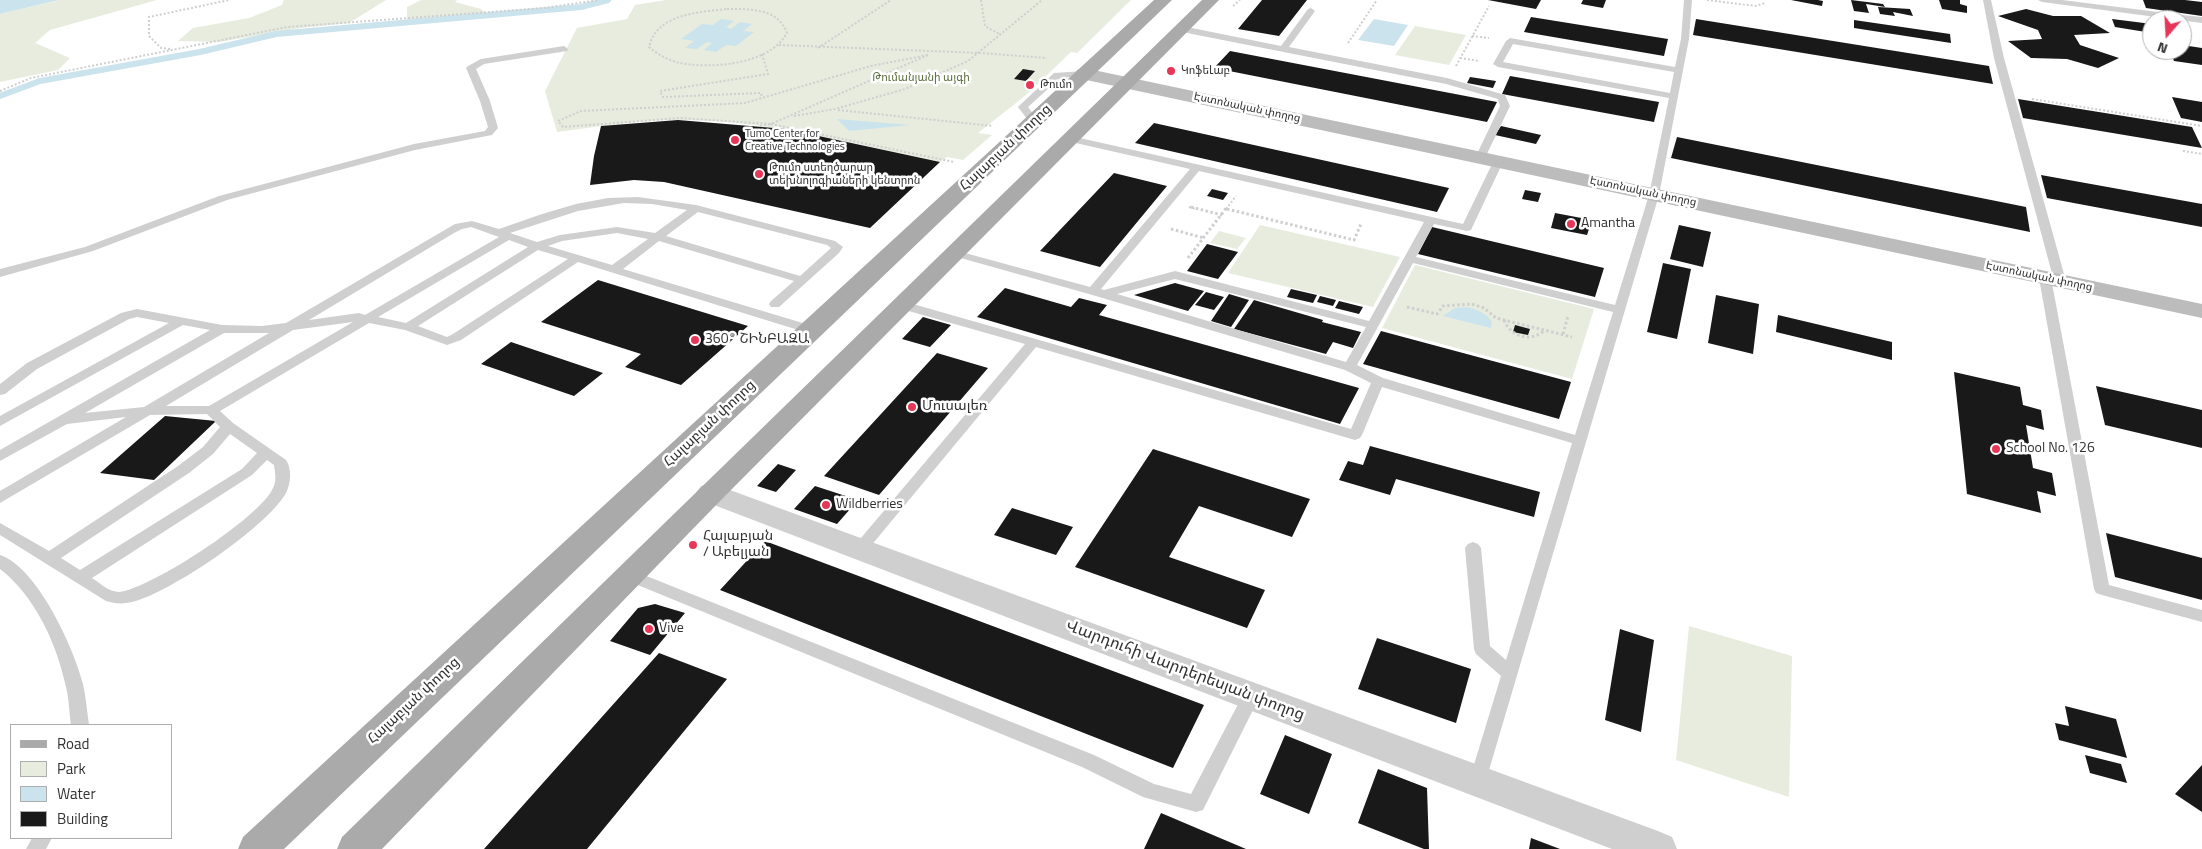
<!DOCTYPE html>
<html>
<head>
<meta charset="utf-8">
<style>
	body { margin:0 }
	#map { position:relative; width:2202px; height:849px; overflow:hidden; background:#fff; font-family:"Titillium Web",sans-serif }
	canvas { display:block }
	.legend { position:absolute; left:10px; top:724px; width:162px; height:115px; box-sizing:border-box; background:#fff; border:1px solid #adadad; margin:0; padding:6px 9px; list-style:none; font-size:15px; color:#323232 }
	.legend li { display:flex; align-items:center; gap:10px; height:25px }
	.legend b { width:25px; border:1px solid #adadad }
	.north { position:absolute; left:2142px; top:10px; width:50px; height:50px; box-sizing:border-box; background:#fff; border:1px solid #adadad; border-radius:50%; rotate:199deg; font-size:14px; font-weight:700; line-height:20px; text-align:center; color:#323232 }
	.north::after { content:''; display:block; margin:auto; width:18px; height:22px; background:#e73759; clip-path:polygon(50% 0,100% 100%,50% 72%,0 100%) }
</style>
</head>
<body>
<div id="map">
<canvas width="2202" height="849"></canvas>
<ul class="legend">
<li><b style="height:6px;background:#aaa"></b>Road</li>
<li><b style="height:14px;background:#e7ecde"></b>Park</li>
<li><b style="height:14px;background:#cbe3ec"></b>Water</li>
<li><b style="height:14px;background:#191919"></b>Building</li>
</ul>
<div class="north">N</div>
</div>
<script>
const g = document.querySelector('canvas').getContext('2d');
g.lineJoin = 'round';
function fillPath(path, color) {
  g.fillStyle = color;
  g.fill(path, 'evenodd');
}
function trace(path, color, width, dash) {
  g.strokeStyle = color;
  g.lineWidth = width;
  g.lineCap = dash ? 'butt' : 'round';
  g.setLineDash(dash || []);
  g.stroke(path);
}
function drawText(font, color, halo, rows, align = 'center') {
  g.font = font + ' "Titillium Web","Noto Sans Armenian",sans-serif';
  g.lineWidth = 5;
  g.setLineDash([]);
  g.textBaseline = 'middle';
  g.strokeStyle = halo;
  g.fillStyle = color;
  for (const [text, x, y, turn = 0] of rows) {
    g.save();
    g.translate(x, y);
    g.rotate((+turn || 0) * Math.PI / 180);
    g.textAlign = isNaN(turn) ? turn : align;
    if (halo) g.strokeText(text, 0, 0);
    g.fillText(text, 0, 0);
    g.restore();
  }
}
const green = new Path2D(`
	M60 0H157L50 30 35 43 70 58 58 70 0 82V14Z
	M284 0H386L349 23 301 28 219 42 178 41 193 28 249 18 282 5Z
	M421 0H457L455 2 481 9 490 17 407 20V7Z
	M666 0H1131L1077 53 1071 52 1026 95 978 133 992 135 963 160 947 157 940 162C853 144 767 120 678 120 637 120 597 127 557 132L545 91 577 28 627 19 635 5Z
	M1415 26 1466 35 1449 65 1395 55Z
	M1260 225 1400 257 1373 307 1228 273Z
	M1219 231 1246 238 1237 249 1210 243Z
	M1415 265 1594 309 1572 379 1382 328Z
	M1689 626 1792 656 1789 797 1676 760Z`);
const water = new Path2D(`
	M0 0H59L0 14Z
	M721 19 734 21 726 27 731 29 740 22 752 24 743 31 754 32 736 46 726 45 716 52 704 50 712 43 707 42 697 49 685 48 694 41 681 39 702 24 713 25Z
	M1374 19 1408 25 1394 46 1358 40Z
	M837 119 910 125 849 131Z
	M1467 307C1478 310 1485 312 1492 322L1491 328 1443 316 1455 308Z`);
const stream = new Path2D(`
	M0 96 40 81 200 52 276 34 581 7 608 0`);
const building = new Path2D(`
	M1262 0H1307L1279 36 1238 29Z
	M1488 0H1541L1536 9Z
	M1583 0H1606L1603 8 1581 4Z
	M1791 0H1818L1823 1 1822 6Z
	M1851 0 1883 4 1885 7 1866 4 1869 13 1854 11Z
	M1939 0H1960V4L1967 6V13L1942 9Z
	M2143 0H2185L2202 2V16L2146 8Z
	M1878 7 1910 9 1913 16 1893 12 1895 16 1880 14Z
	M2026 9 2053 16H2081L2110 33 2074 35 2080 45 2119 58 2098 68 2067 59 2031 58 2008 41 2042 39 2038 30 1998 16Z
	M1531 17 1668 39 1664 56 1524 32Z
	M1696 19 1989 66 1993 84 1693 35Z
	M2112 19 2152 24V33L2115 27Z
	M1854 20 1950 34 1951 43 1854 28Z
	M2182 45 2202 48V65L2174 61 2169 50H2182Z
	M1230 51 1293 63 1497 102 1487 122 1214 68Z
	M1023 69 1035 71 1026 81 1014 79Z
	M1510 76 1659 102 1654 122 1502 94Z
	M1470 77 1496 81 1493 88 1467 83Z
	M2172 97 2202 102V122L2181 118Z
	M2018 99 2192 127 2202 148 2023 118Z
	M678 120 786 129 940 162 870 228 664 182 634 180 590 185 594 156 601 126Z
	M1154 123 1449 188 1437 212 1135 143Z
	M1501 126 1541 135 1536 144 1495 135Z
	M1677 137 2026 207 2030 232 1671 158Z
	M1114 173 1167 186 1100 267 1040 251Z
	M2041 175 2202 204V227L2047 198Z
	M1212 189 1228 193 1223 200 1207 196Z
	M1525 190 1541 193 1538 202 1522 199Z
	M1555 213 1592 220 1587 235 1551 228Z
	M1679 225 1711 232 1703 267 1670 259Z
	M1432 227 1604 268 1595 297 1418 254Z
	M1207 244 1238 252 1218 279 1187 271Z
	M1663 263 1691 269 1677 339 1647 332Z
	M598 280 748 326 681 385 625 367 641 354 541 322Z
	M1175 283 1204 291 1188 311 1134 295Z
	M1005 288 1071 307 1079 298 1107 305 1099 315 1359 388 1340 424 977 317Z
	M1291 289 1317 295 1313 303 1287 297Z
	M1206 292 1224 297 1214 310 1195 305Z
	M1229 294 1249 300 1231 327 1211 321Z
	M1716 295 1759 304 1753 354 1708 343Z
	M1320 296 1336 300 1333 306 1317 302Z
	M1254 300 1323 320 1322 322 1361 332 1353 348 1333 342 1326 354 1234 329Z
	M1339 301 1363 307 1359 314 1335 308Z
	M1778 315 1892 342V360L1776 332Z
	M923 317 951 325 930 347 902 339Z
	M1515 325 1530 329 1528 335 1513 332Z
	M1381 331 1571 382 1559 419 1363 364Z
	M511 342 603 373 574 396 481 364Z
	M937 353 988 368 879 495 824 476Z
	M1954 372 2020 387 2023 405 2041 410 2044 430 2026 425 2033 468 2052 473 2056 496 2037 491 2041 513 1967 494Z
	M2096 386 2202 410V448L2105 425Z
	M165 416 216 421 154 480 100 473Z
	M1370 446 1540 492 1534 517 1396 479 1390 495 1339 480 1348 461 1363 465Z
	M1153 449 1310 499 1292 537 1199 506 1169 557 1265 590 1247 628 1075 567Z
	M778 464 796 470 776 492 757 486Z
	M815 486 858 500 837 524 794 509Z
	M1012 508 1073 527 1056 555 994 535Z
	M2106 533 2202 558V600L2115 577Z
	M765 541 1204 705 1173 768 720 590Z
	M655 604 685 613 650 655 610 641 638 608Z
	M1620 629 1654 640 1641 732 1605 720Z
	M1377 638 1471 669 1456 723 1358 689Z
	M659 653 727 679 587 849H484Z
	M2065 706 2116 719 2127 758 2059 740 2055 723 2069 726Z
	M1285 735 1332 754 1309 814 1260 794Z
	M2085 755 2121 764 2127 783 2090 773Z
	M2202 765V812L2175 794Z
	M1378 769 1427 788 1429 849H1424L1358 823Z
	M1161 813 1246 849H1144Z
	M1531 838 1560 849H1529Z`);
const pathFar1 = new Path2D(`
	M981 0 985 26 1001 35
	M1707 0 1756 6 1765 3
	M1233 6 1240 0
	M727 9C750 9 778 8 787 33 770 65 708 70 676 62 666 59 657 54 649 47 656 14 699 12 727 9Z
	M1472 36 1489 38
	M1348 43 1377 0
	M779 45 980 53 1047 58
	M818 48 891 0
	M170 49 161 48 149 36V17L229 0
	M762 54 768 74 660 91 663 97 761 93 762 98
	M928 55 771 124 680 118 563 127 558 121 581 111 745 103 871 66Z
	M1460 58 1480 61
	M1456 66 1489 6
	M880 78 931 76
	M0 91 31 78 287 27 544 8 599 0
	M2032 99 2202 126
	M838 110 993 126
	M794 116 835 109 905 89 968 61 1042 0
	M771 124 954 162
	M760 126 771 124
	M2183 151 2202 154
	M1189 207 1196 209
	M1226 209 1236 196`);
const path = new Path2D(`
	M1191 207 1222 215
	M1227 209 1354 240 1361 224
	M1171 229 1204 238
	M1188 258 1227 207
	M1407 307 1437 314 1443 306 1472 304 1484 308 1496 318 1572 337
	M1504 320C1511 337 1531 343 1545 330
	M1563 334 1568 316`);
const lane = new Path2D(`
	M1684 0H1692L1689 39 1659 195 1484 787 1478 789 1472 787 1469 781 1501 676 1476 654 1474 649 1465 548 1468 544 1473 542 1478 544 1481 548 1490 646 1506 660 1572 443 1382 387 1362 435 1360 438 1355 440 1036 347 865 553 860 555 855 553 852 549 855 545 1025 344 898 308 896 305 898 302H906L1351 429 1371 383 1345 370 1089 294 950 255 948 253 950 251 954 250 1090 287 1190 169 1067 141V137L1071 136 1463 224 1493 162 1494 160H1502L1503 162 1471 230 1467 231 1434 224 1416 257 1615 305 1649 195 1669 98 1498 67 1493 64 1506 41 1510 38 1675 67 1681 39ZM1513 44 1674 72 1670 93 1503 62ZM1199 171 1424 222 1369 321 1175 271 1104 290 1101 289ZM1413 263 1613 312 1575 435 1383 378 1357 365ZM1175 279 1366 327 1346 362 1117 294Z
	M1983 0H1991L2004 58 2066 281 2064 284 2060 285 2054 281 1994 58Z
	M2038 0H2062L2182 15 2202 17V23L2042 2Z
	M1311 8 1315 11 1289 47 1447 78 1505 95 1510 106 1484 160H1476L1475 158 1500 106 1498 99 1446 84 1182 32 1178 29 1182 26 1281 46 1308 9Z
	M564 46 568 49 567 51 484 64 476 69 490 101 498 128 492 135 415 150 227 200 93 251 0 277V269L85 247 219 196 414 144 485 131 488 127 480 101 466 68 468 66 481 59Z
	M1084 71 1089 74 1087 76 1060 78 1028 107 1039 122 1037 124H1031L1018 107 1020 105 1054 73Z
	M638 197 696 205 835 241 843 247 839 253 779 307H771L769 304 771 301 794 281 659 241 623 269 816 327 818 330 816 333H808L578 262 461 340 447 345 405 330 369 323 220 411 233 423 286 460C292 469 291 483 286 493 267 527 170 593 132 602 123 604 115 604 106 601L0 535V523L49 551 178 466 203 447 220 427 207 414 150 415 0 503V491L126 417 67 424 0 461V450L210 330 183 325 0 426V416L169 323 137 317 129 319 37 369 5 394 0 395V384L27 363 121 313 137 309 222 325 262 326 286 323 455 224 472 221 499 229 542 214 576 204 608 198ZM624 203 652 204 687 210 655 233 617 227 560 235 537 242 510 233 578 211ZM698 212 827 245 831 248 800 276 666 236ZM471 227 499 237 365 315 359 313 309 320 454 233 462 229ZM617 233 648 239 612 265 548 246 562 241ZM509 240 528 247 406 323 378 317ZM538 250 568 259 453 334 447 337 418 326ZM353 322 209 406H166L293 330ZM224 333H269L144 407 85 413ZM230 434 257 453 242 469 80 570 61 558 189 473 213 454ZM267 460 274 465C275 473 277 481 273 488 261 517 150 589 119 592 109 592 100 583 92 578L252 475Z
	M2045 274 2051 278 2109 585 2202 610V622L2102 595 2096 593 2094 589 2039 278Z
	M0 555C37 567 74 648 83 684 86 697 87 712 89 725H71C69 711 69 697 65 683 56 642 34 595 0 569Z
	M629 569 1094 755 1154 784 1191 794 1245 691 1251 689 1257 691 1260 696 1203 810 1196 812 1143 797 1082 767 623 579 621 575 623 571Z
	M32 838H52L46 849H26Z`);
const street = new Path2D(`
	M711 483 1658 831 1672 837 1677 849H1612L701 500 696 493 701 486Z`);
const secondary = new Path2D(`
	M1084 68 2202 304V318L1077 78 1075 74 1077 70Z`);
const primary = new Path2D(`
	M1154 0H1172L284 849H238L243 837Z
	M1202 0H1219L721 500 382 849H337L342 837Z`);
const markers = [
	[1171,71,5,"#e73759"],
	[1030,85,5,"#e73759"],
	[735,140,5,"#e73759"],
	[759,174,5,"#e73759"],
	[1571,224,5,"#e73759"],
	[695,340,5,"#e73759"],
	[912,407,5,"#e73759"],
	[1996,449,5,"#e73759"],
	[826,505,5,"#e73759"],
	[693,545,5,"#e73759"],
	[649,629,5,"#e73759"]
];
const farPoinames = [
	["ԿոֆեԼաբ",1181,71],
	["Թումո",1040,85],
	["Tumo Center for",745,134],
	["Creative Technologies",745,147],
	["Թումո ստեղծարար",769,168],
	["տեխնոլոգիաների կենտրոն",769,181]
];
const farParknames = [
	["Թումանյանի այգի",921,78]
];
const farStreetnames = [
	["Էստոնական փողոց",1247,108,12],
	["Էստոնական փողոց",1643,192,12],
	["Էստոնական փողոց",2039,277,12]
];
const streetNames = [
	["Հալաբյան փողոց",1006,148,-43],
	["Հալաբյան փողոց",710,424,-43],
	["Հալաբյան փողոց",414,701,-43]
];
const poiNames = [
	["Amantha",1581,224],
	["360° ՇԻՆԲԱԶԱ",705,340],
	["Մուսալեռ",922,407],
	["School No. 126",2006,449],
	["Wildberries",836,505],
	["Հալաբյան",703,537],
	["/ Աբելյան",703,553],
	["Vive",659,629]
];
const nearStreetnames = [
	["Վարդուհի Վարդերեսյան փողոց",1185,671,21]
];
fillPath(green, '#e7ecde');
fillPath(water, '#cbe3ec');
trace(stream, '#cbe3ec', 6);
fillPath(building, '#191919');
trace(pathFar1, '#cfcfcf', 2, [2, 2]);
trace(path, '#cfcfcf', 3, [2.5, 2.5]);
fillPath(lane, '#cfcfcf');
fillPath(street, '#cfcfcf');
fillPath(secondary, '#bcbcbc');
fillPath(primary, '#aaa');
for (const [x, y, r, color] of markers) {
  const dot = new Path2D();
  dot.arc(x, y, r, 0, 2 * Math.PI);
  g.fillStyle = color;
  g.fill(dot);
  trace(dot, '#fff', 2);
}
drawText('11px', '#323232', '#fff', farPoinames, 'left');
drawText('11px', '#5b6f3e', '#fff', farParknames);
drawText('11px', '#323232', '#fff', farStreetnames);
drawText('14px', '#323232', '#fff', streetNames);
drawText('14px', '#323232', '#fff', poiNames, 'left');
drawText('16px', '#323232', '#fff', nearStreetnames);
</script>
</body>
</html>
